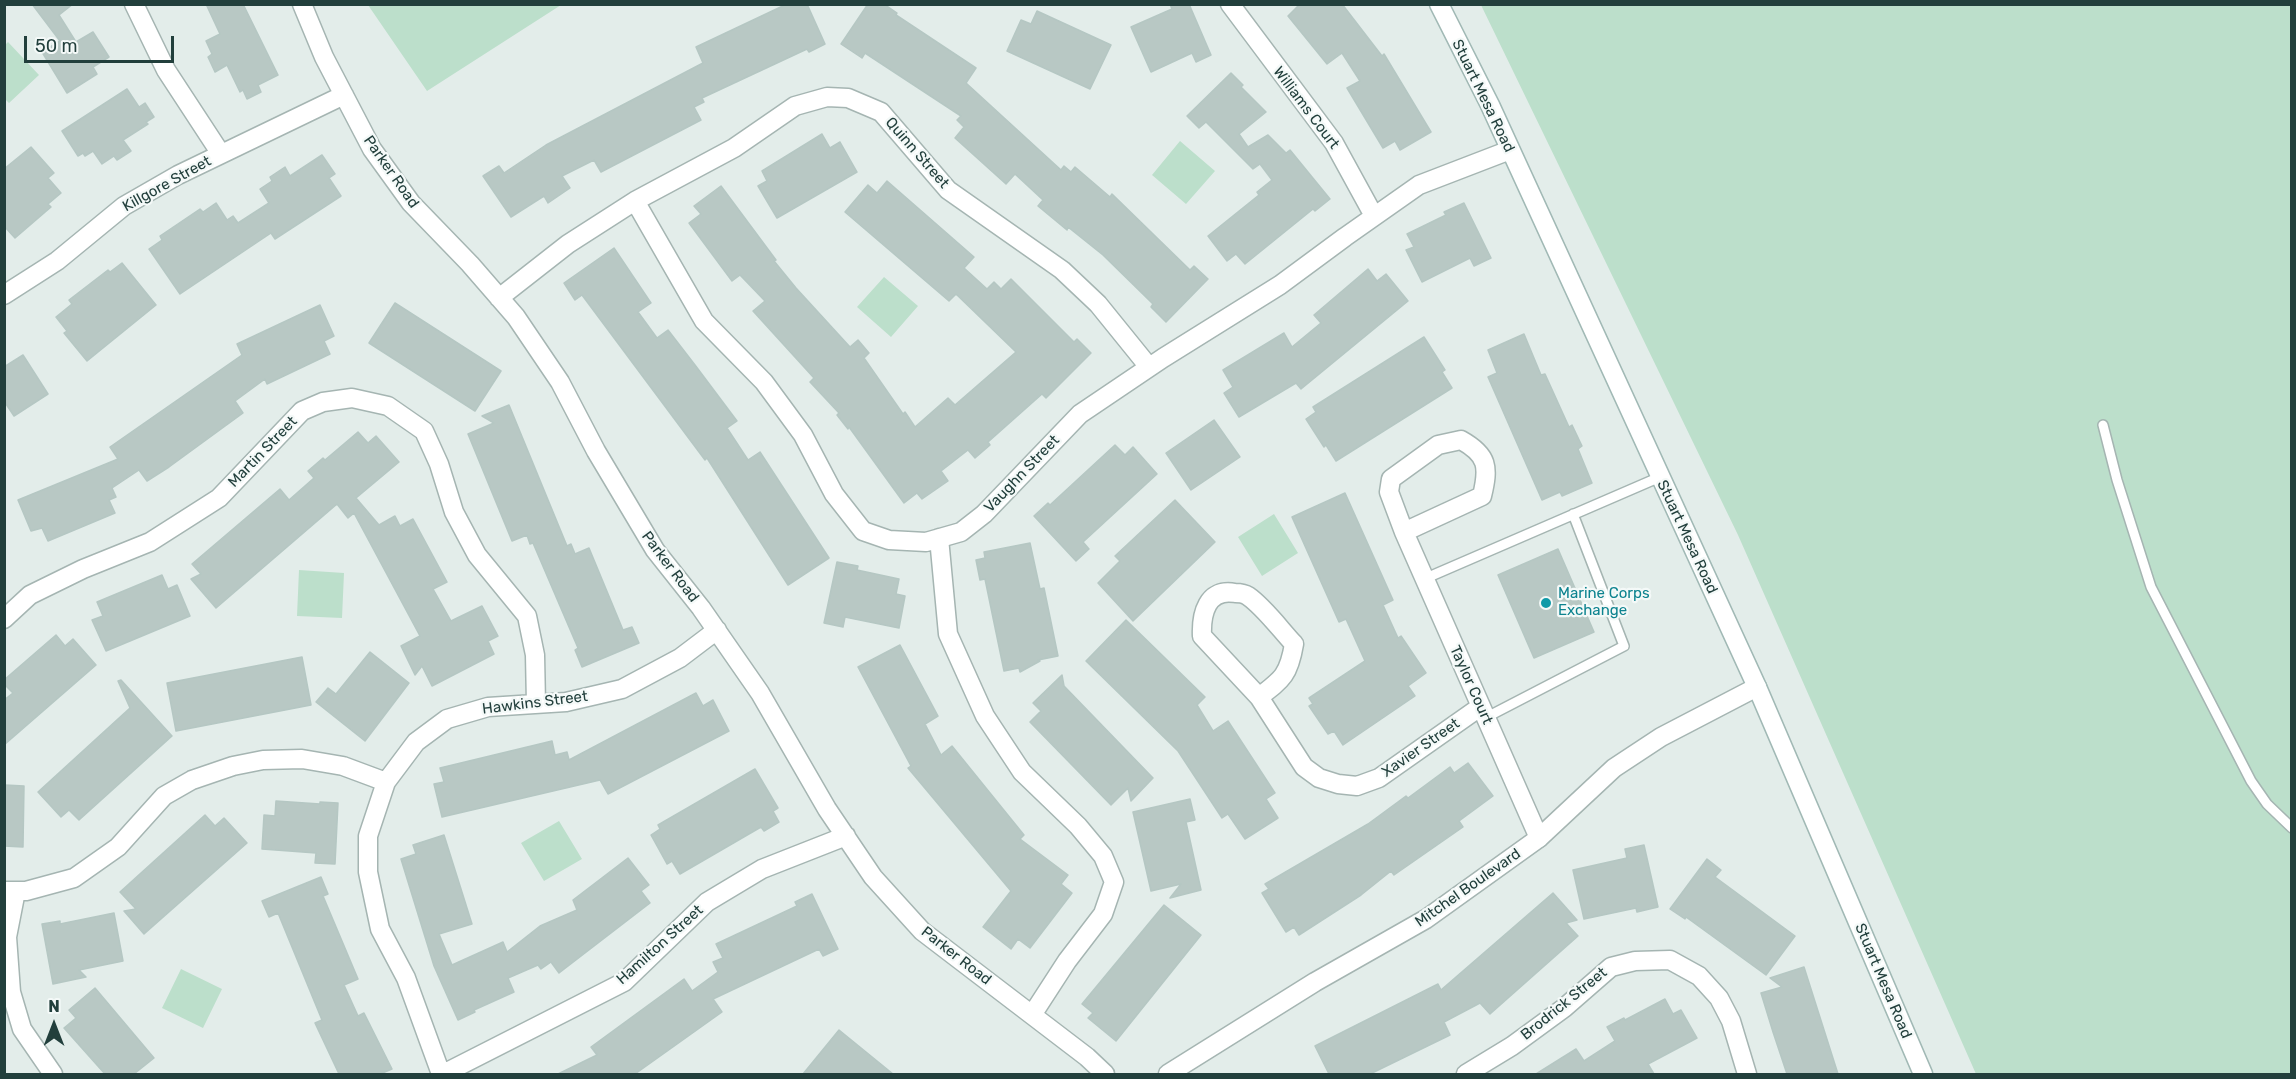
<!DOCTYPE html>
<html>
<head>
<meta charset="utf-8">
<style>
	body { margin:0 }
	#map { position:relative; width:2296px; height:1079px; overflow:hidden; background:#e3edea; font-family:Rubik,sans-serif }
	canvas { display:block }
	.frame { position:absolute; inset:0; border:6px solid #223f3c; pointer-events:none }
	.north { position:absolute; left:24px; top:995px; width:60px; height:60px; -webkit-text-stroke:4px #f4f9f8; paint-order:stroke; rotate:0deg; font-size:16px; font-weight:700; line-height:24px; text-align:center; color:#223f3c }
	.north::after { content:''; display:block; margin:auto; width:21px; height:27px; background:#223f3c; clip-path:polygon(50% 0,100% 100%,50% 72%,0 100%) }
	.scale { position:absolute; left:24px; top:36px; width:150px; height:27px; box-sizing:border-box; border:3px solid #223f3c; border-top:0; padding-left:8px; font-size:18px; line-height:21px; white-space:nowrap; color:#223f3c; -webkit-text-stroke:4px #f4f9f8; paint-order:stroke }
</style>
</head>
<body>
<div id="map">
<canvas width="2296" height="1079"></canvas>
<div class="frame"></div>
<div class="north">N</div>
<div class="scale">50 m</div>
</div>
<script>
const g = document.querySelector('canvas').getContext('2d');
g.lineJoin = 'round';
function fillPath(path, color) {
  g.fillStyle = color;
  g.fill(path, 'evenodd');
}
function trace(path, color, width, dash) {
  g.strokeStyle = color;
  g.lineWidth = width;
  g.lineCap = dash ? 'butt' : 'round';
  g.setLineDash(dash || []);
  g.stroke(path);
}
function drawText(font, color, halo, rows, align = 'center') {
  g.font = font + ' Rubik,sans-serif';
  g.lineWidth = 4.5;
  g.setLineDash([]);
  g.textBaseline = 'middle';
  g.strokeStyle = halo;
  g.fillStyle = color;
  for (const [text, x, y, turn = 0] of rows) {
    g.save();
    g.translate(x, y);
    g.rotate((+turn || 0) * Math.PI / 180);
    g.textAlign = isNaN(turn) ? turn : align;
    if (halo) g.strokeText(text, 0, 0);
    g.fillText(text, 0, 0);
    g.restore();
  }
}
const green = new Path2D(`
	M368 5H561L427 91Z
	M1481 5H2291V1074H1976L1738 535Z
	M8 42 39 75 9 103 4 98 5 45Z
	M1180 141 1215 171 1186 204 1152 175Z
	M884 277 918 306 891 337 857 307Z
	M1274 514 1298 553 1262 576 1238 537Z
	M299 570 344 573 342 618 297 616Z
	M559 821 582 859 544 881 521 843Z
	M181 969 222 989 203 1028 162 1008Z`);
const building = new Path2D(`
	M32 4H73L59 15 76 42 93 32 109 57 93 67 97 74 67 93 42 52 60 41Z
	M206 4H243L278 75 258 85 261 92 247 99 243 90 240 92 227 65 215 72 208 57 212 54 206 41 220 34Z
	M787 4H807L825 44 809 52 807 49 702 98 704 102 694 107 701 120 601 172 594 160 562 176 570 188 548 203 544 196 511 217 483 176 499 166 504 173 546 145 703 63 696 47Z
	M868 4H884L897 13 896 15 976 68 966 83 1061 170 1064 166 1071 172 1075 167 1110 197 1112 194 1190 270 1194 266 1208 279 1166 322 1151 307 1153 304 1103 255 1068 227 1067 230 1038 206 1043 200 1015 174 1006 184 955 138 964 127 957 120 961 116 865 53 862 58 841 44Z
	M1170 4H1189L1211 55 1196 62 1192 53 1151 72 1131 27 1172 9Z
	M1300 4H1342L1382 56 1384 54 1431 132 1400 150 1395 141 1383 148 1347 88 1360 81 1342 53 1327 64 1288 16Z
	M1037 11 1111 45 1090 89 1007 51 1021 20 1031 24Z
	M1231 73 1243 85 1241 87 1266 112 1239 134 1248 147 1268 135 1286 153 1290 150 1330 199 1315 211 1313 209 1245 264 1236 254 1227 261 1208 236 1259 195 1257 192 1272 180 1260 164 1253 169 1206 122 1199 128 1187 116Z
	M127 89 139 107 145 103 154 117 146 122 148 124 123 140 131 151 117 160 114 156 102 164 93 151 85 156 83 153 78 156 62 131Z
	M822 134 830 148 840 142 857 172 777 218 758 186 767 181 762 171Z
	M31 147 54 173 48 178 61 193 48 204 51 207 15 238 4 226V169Z
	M322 155 335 174 329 178 341 196 275 239 271 233 180 294 149 249 162 240 160 236 200 209 203 212 216 203 227 220 233 216 238 223 269 203 260 189 272 181 270 177 285 167 290 176Z
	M887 181 974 257 964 268 987 289 994 282 1001 289 1011 279 1074 342 1077 339 1091 353 1046 398 1042 394 988 442 990 445 975 458 968 450 941 471 948 481 922 499 917 493 904 503 849 427 848 429 837 415 839 413 810 382 814 378 753 311 765 301 740 275 732 281 689 223 701 214 694 206 721 186 776 260 774 261 796 288 850 347 858 340 869 353 864 358 903 414 905 412 915 427 948 398 955 405 1016 352 956 294 949 301 845 212 868 185 877 193Z
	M1464 203 1491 258 1474 266 1470 258 1422 282 1406 250 1414 247 1407 234 1446 215 1444 212Z
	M614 248 651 303 638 312 657 338 668 330 695 365 737 421 727 428 748 460 760 452 829 558 788 585 707 458 705 460 582 295 575 300 564 283Z
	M122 263 156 305 87 361 64 333 67 331 56 317 72 304 69 300 108 270 110 272Z
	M1368 269 1377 281 1386 274 1408 301 1301 389 1296 383 1239 417 1224 393 1233 387 1223 370 1284 333 1292 347 1321 323 1314 315Z
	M395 303 501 371 475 411 369 343Z
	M320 305 334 336 324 341 330 354 267 384 265 379 235 401 243 413 169 467 147 481 139 470 112 488 116 497 109 500 115 513 48 541 42 528 31 531 18 500 118 459 110 447 242 355 237 344Z
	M1524 334 1541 375 1545 374 1569 427 1572 425 1582 446 1578 449 1592 483 1562 496 1560 492 1542 500 1488 377 1497 373 1488 350Z
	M1424 337 1445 370 1442 372 1452 388 1336 461 1326 445 1324 447 1306 419 1316 412 1313 407Z
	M23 355 48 394 14 416 4 401V367Z
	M509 405 567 546 571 544 575 554 589 548 623 630 632 627 639 643 582 667 575 650 578 648 533 543 530 544 527 535 512 541 468 434 494 423 482 416Z
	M1214 420 1240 457 1191 490 1166 453Z
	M358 432 368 443 376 436 399 462 356 498 379 525 395 516 400 526 413 519 447 582 433 589 451 621 482 606 498 636 488 641 494 654 432 686 422 666 415 675 401 646 420 636 354 513 348 518 337 504 216 608 191 579 201 574 192 564 280 489 289 500 314 478 308 471 323 458 325 460Z
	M1115 445 1125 455 1133 447 1157 474 1083 542 1089 549 1076 561 1034 516 1048 503 1050 505Z
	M1345 493 1393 600 1383 605 1398 638 1401 636 1426 673 1408 686 1415 696 1343 745 1334 731 1328 734 1309 706 1313 704 1309 698 1365 661 1346 619 1339 622 1292 517Z
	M1175 500 1215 542 1133 621 1098 583 1120 561 1115 556Z
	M1030 543 1040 589 1044 588 1058 656 1038 660 1040 661 1020 672 1019 668 1004 671 985 579 980 580 976 560 985 558 984 552Z
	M1558 549 1594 632 1534 658 1498 575Z
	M837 562 858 566 857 570 899 579 896 594 905 596 899 628 845 617 843 627 824 623Z
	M162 575 168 589 177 585 190 616 106 651 92 620 103 616 97 602Z
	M1126 620 1205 697 1197 705 1213 731 1228 721 1275 793 1266 799 1278 818 1245 839 1228 814 1222 818 1178 751 1086 661Z
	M56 635 65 646 73 639 96 665 4 745V700L13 693 4 684V680Z
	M900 645 938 716 925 724 941 755 952 746 1024 835 1020 839 1068 875 1061 884 1072 893 1030 948 1018 939 1011 949 983 927 1011 891 908 768 911 766 858 667Z
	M370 652 409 683 365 741 316 702 328 688 336 694Z
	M302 657 311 705 176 731 167 683Z
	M1062 675 1064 686 1153 778 1131 801 1128 788 1111 805 1030 722 1041 711 1033 703Z
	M121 680 172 736 79 820 69 810 61 817 38 792 130 708 118 681Z
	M696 693 703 706 713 700 729 731 608 794 600 780 442 817 434 784 444 782 440 768 552 741 555 755 567 752 569 760Z
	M1468 763 1493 796 1459 821 1463 827 1394 875 1391 871 1361 895 1299 935 1294 927 1286 932 1262 893 1269 889 1265 884 1368 824 1406 796 1408 798 1450 767 1454 773Z
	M755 769 778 808 773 811 779 822 764 831 761 827 680 874 672 861 667 864 651 835 660 829 658 825Z
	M5 785 24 786 23 847 4 846Z
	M1190 799 1195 820 1186 822 1201 890 1170 898 1181 884 1151 891 1133 812Z
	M276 801 320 804V802L338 803 335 864 315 863 316 853 262 849 264 815 275 816Z
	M205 815 215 826 224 818 247 843 144 934 124 911 136 909 120 892Z
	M444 835 472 924 439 934 452 965 503 942 507 952 540 926 577 910 573 900 628 858 649 885 641 891 650 903 559 973 551 962 541 969 538 965 508 978 514 992 474 1010 475 1012 458 1020 434 966 401 859 416 854 413 845Z
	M1644 845 1658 907 1637 912 1636 908 1584 919 1573 870 1627 858 1625 849Z
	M1707 859 1721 870 1715 877 1795 936 1766 975 1686 917 1685 919 1670 909Z
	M321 877 328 894 323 896 358 979 344 985 358 1016 364 1013 392 1069 380 1074H339L315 1023 322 1020 278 913 269 917 262 901Z
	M1553 893 1577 920 1566 923 1578 936 1490 1014 1480 1003 1444 1022 1450 1035 1370 1074H1329L1315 1046 1438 984 1441 990Z
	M812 894 838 949 823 956 819 949 713 999 722 1012 635 1074H558L597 1055 591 1047 684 979 692 991 718 972 713 962 723 958 716 944 797 906 795 902Z
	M1164 905 1201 935 1116 1041 1088 1018 1093 1013 1082 1004Z
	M114 913 123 961 79 970 86 977 53 984 42 924 60 921V924Z
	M1804 967 1838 1074H1787L1773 1032 1761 993 1782 987 1770 978Z
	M95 988 154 1058 134 1074H105L64 1028 76 1018 69 1010Z
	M1665 999 1673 1014 1681 1010 1697 1038 1648 1064 1654 1074H1536L1576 1049 1584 1061 1615 1041 1607 1027 1624 1018 1625 1020Z
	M839 1030 893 1074H803Z`);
const service = new Path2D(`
	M2103 425 2117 480 2151 587 2251 781 2267 804 2292 828
	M1424 579 1660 477
	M1485 718 1624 646 1573 514`);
const minor = new Path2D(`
	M134 4 166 70 221 154
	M302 4 324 57 372 149 411 203 470 264 516 317 560 382 596 451 655 550 701 608 760 693 827 809 873 877 922 931 1087 1057 1105 1074
	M1230 4 1334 143 1374 216
	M635 201 704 321 764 382 803 435 834 494 863 531 889 540 926 542 961 532 984 514 1080 414 1163 358 1280 285 1345 237 1419 185 1510 150
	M4 295 57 261 124 206 178 175 344 95
	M499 298 568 244 635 201 734 148 795 106 827 97 848 98 881 112 948 190 1062 270 1098 304 1149 367
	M1404 532 1482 496C1489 467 1488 455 1461 440L1438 445 1391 479 1389 492 1404 532 1539 838
	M939 538 948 634 985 716 1022 772 1078 826 1103 856 1114 882 1103 914 1067 961 1032 1015
	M4 619 30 595 83 569 150 542 219 498 302 411 323 402 352 398 388 406 424 431 439 464 454 512 477 555 527 616 535 655 536 704
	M1259 697C1283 679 1289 674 1294 644 1280 629 1264 607 1248 596 1245 594 1239 593 1235 593 1207 588 1201 614 1202 636L1259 697 1304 767 1319 778 1338 784 1357 786 1379 778 1480 707
	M4 891H26L74 878 118 847 164 796 192 780 233 766 263 760 302 759 343 766 386 782
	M16 891 7 937 11 992 22 1029 53 1074
	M441 1074 406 978 380 929 368 872V836L386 782 416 742 447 719 488 707 566 702 622 689 680 658 717 630
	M443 1074 624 982 707 902 762 869 846 836
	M1466 1074 1512 1046 1564 1008 1611 967 1635 961 1670 960 1699 976 1719 998 1731 1021 1747 1074`);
const tertiary = new Path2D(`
	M1168 1074 1315 982 1426 919 1539 838 1614 768 1661 737 1757 687`);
const secondary = new Path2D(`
	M1439 4 1490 105 1757 687 1923 1074`);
const markers = [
	[1546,603,6,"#0f9aa8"]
];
const streetNames = [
	["Stuart Mesa Road",1483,96,64],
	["Williams Court",1306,108,53],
	["Quinn Street",917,153,49],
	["Parker Road",391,172,55],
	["Killgore Street",167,184,-29],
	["Martin Street",263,452,-46],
	["Vaughn Street",1022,474,-46],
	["Stuart Mesa Road",1687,537,65],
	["Parker Road",670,567,53],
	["Taylor Court",1471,685,66],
	["Hawkins Street",535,703,-7],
	["Xavier Street",1421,748,-35],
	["Mitchel Boulevard",1468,888,-35],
	["Hamilton Street",660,945,-42],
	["Parker Road",956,956,38],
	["Stuart Mesa Road",1883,981,67],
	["Brodrick Street",1564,1004,-39]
];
const cultureNames = [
	["Marine Corps",1558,594],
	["Exchange",1558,611]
];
fillPath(green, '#bcdfcb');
fillPath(building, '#b8c8c4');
trace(building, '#b5c7c3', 1.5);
trace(service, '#a5b5b2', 12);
trace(minor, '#a5b5b2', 21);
trace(tertiary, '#a5b5b2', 21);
trace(secondary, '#a1b9b5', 21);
trace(service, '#fff', 9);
trace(minor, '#fff', 18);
trace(tertiary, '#fff', 18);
trace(secondary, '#fff', 18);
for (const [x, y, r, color] of markers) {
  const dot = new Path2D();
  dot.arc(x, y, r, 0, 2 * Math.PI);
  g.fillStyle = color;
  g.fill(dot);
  trace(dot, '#f4f9f8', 2);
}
drawText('15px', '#223f3c', '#f4f9f8', streetNames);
drawText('15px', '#0d838f', '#f4f9f8', cultureNames, 'left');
</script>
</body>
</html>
